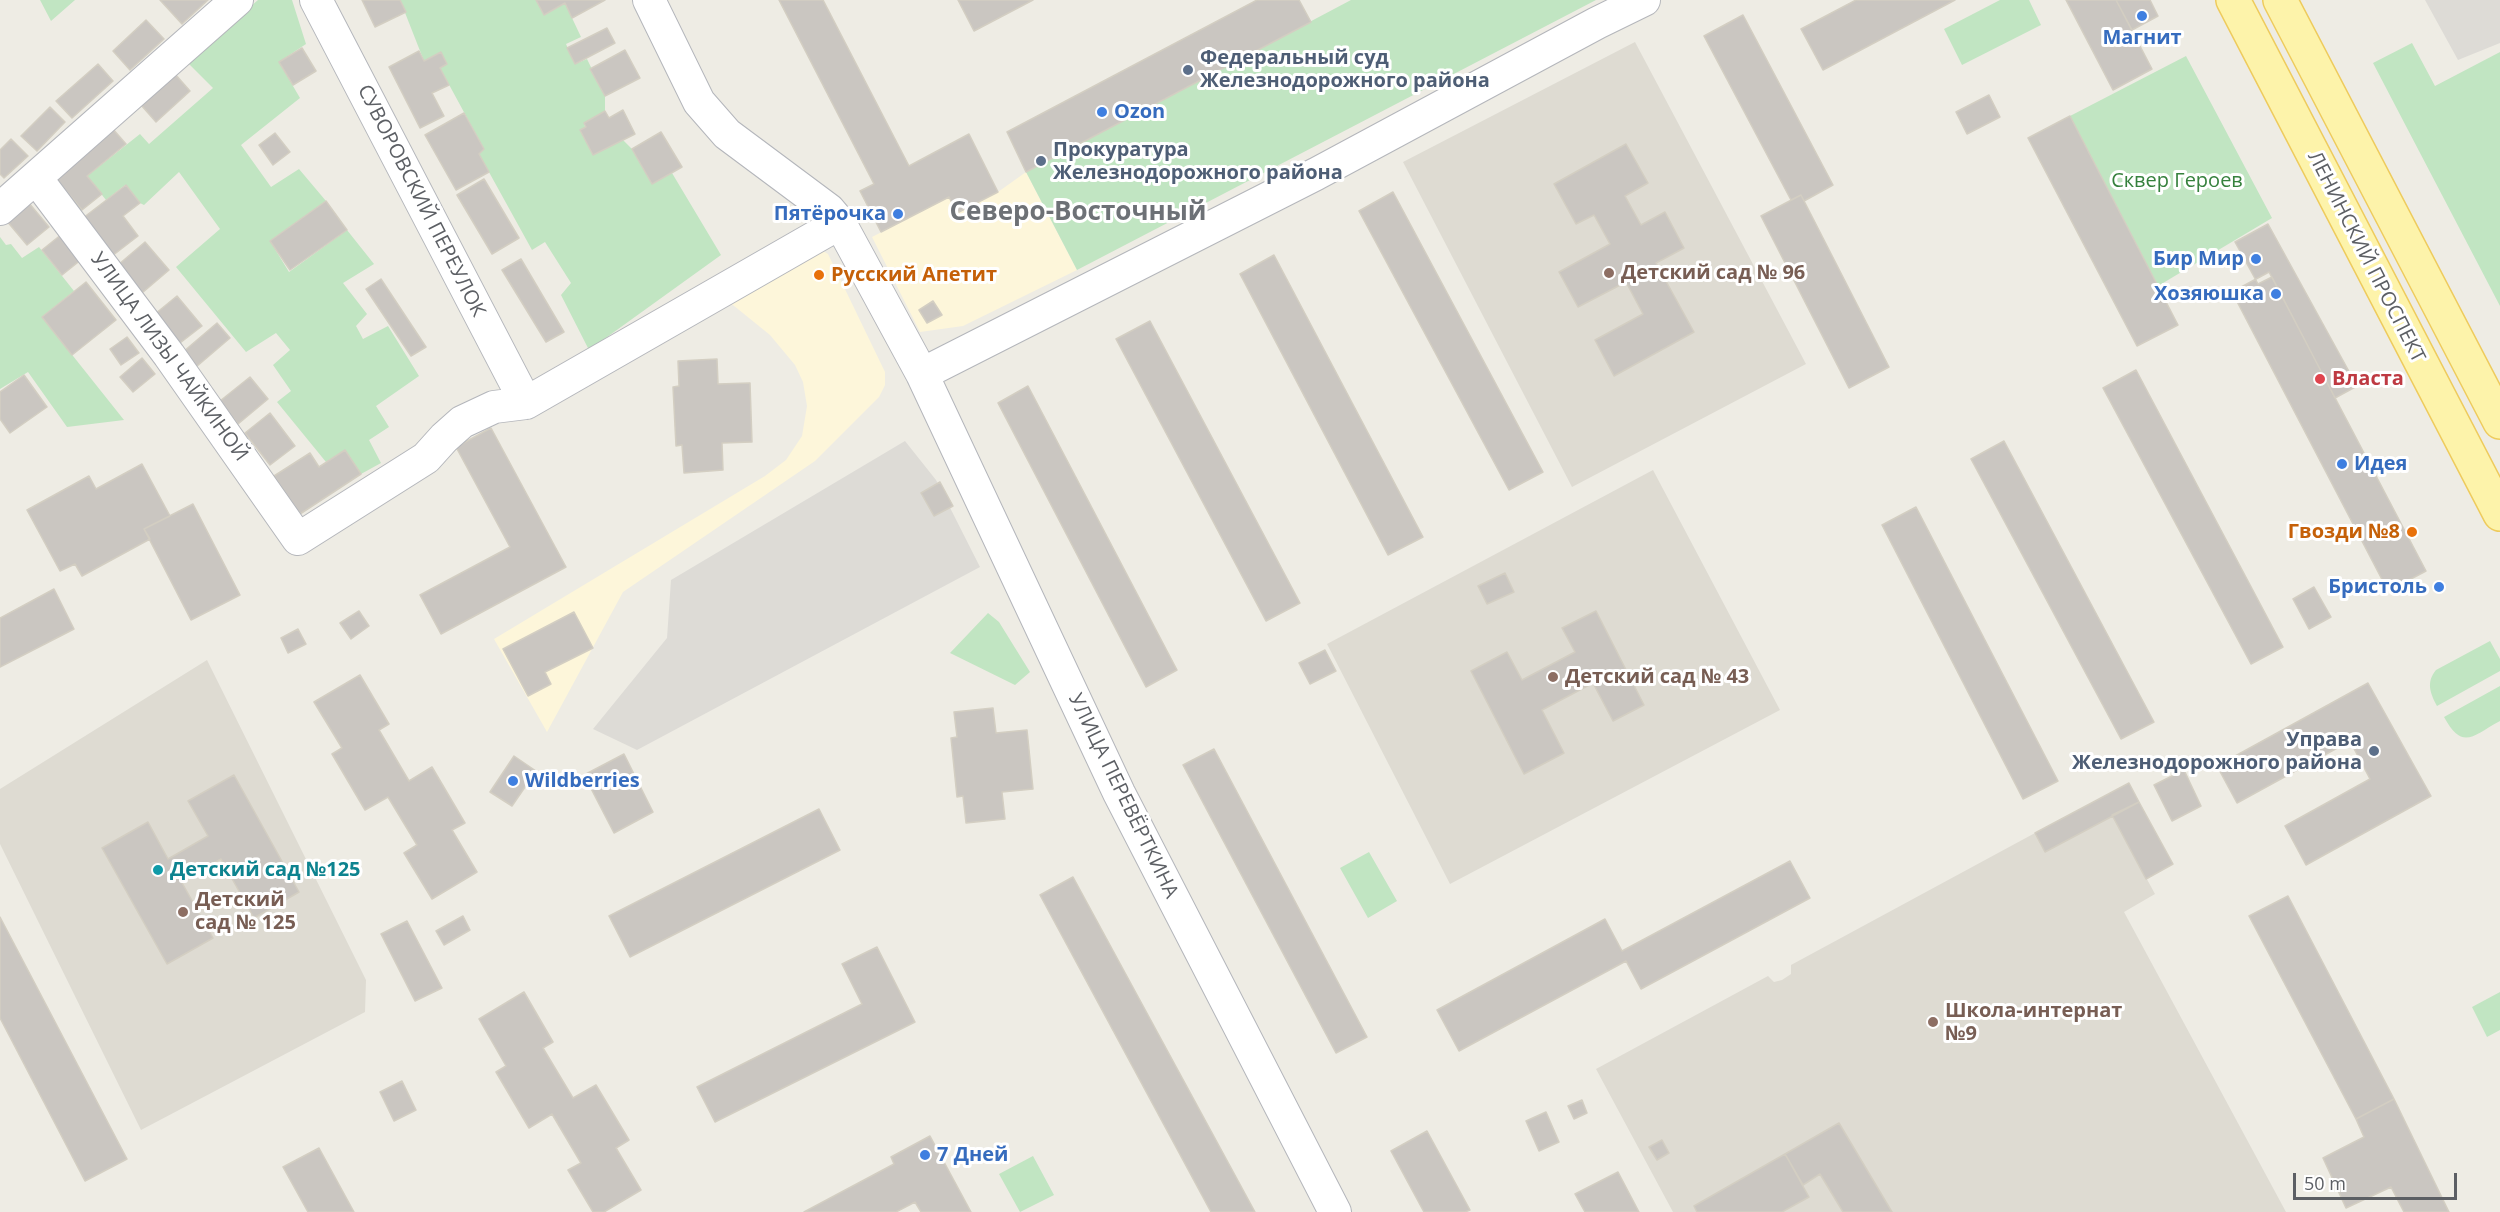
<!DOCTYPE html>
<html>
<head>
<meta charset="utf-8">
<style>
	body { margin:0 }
	#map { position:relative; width:2500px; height:1212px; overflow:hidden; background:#eeece4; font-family:"Open Sans",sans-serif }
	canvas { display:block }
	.scale { position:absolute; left:2293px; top:1173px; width:164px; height:27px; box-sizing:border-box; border:3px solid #5c5f64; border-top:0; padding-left:8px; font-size:18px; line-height:21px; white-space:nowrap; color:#5c5f64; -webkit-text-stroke:4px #fff; paint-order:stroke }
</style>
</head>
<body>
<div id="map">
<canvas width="2500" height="1212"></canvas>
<div class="scale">50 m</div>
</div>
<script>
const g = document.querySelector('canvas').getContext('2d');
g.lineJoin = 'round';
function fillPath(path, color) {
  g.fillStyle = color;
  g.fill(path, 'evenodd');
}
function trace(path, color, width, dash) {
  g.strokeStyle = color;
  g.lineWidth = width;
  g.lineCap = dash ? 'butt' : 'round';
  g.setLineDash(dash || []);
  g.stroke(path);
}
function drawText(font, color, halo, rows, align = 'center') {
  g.font = font + ' "Open Sans",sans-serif';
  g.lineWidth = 6;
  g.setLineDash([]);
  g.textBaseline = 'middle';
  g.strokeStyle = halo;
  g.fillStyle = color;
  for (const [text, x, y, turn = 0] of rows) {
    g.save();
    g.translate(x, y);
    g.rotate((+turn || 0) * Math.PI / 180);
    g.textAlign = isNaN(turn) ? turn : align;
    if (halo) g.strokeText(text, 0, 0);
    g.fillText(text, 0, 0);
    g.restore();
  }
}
const commercial = new Path2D(`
	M1026 172 1077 270 963 326 920 332 872 237 949 197 958 213 998 192Z
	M818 248 828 254 885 372V385L879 397 815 461 623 592 547 732 494 639 765 476 786 460 802 436 807 406 803 382 795 365 770 335 728 301Z`);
const industrial = new Path2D(`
	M2425 0H2500V43L2458 60Z
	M905 441 936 480 980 567 637 750 593 729 667 638 671 580Z`);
const education = new Path2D(`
	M1635 42 1806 364 1572 487 1403 162Z
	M1653 470 1780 710 1450 884 1327 644Z
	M207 660 366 980 365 1012 141 1130 0 844V789Z
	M2112 815 2155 894 2124 912 2286 1212H1673L1596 1069 1768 976 1774 982 1782 980 1791 974V965L2035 833 2045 851Z`);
const green = new Path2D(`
	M40 0H75L51 21Z
	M258 0H292L306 44 279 62 300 98 241 145 271 187 299 169 326 201 270 241 289 272 347 230 374 264 343 283 367 314 356 326 363 339 388 326 419 376 376 406 389 427 369 440 381 463 361 474 345 450 326 462 277 402 291 391 273 365 290 350 276 333 246 352 176 267 220 229 179 172 144 205 140 203 125 185 106 200 87 176 140 134 149 144 213 88 187 62Z
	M400 0H536L544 14 565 3 581 37 566 44 575 64 587 59 605 96V111L584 123 593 155 623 140 632 149 652 184 672 173 721 255 589 350 561 295 571 283 545 242 532 250 479 154 484 149 440 68 447 64 441 52 424 61Z
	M1351 0H1596L1077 270 1026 172Z
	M2000 0H2029L2041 25 1962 65 1944 29Z
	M2412 43 2435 86 2500 52V306L2373 63Z
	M2186 56 2272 218 2158 286 2070 116Z
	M0 237 6 245 11 244 22 258 39 247 74 291 42 317 124 420 67 427 28 372 0 389Z
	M988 613 999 622 1030 672 1015 685 950 653Z
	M2490 641 2500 659V671L2437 706C2430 693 2426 682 2436 670Z
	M2500 686V721C2472 736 2463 751 2444 717Z
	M1369 852 1397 901 1368 918 1340 868Z
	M2500 992V1030L2487 1037 2472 1007Z
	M1033 1156 1054 1195 1020 1212 999 1174Z`);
const building = new Path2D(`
	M160 0H208L182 24Z
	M362 0H400L406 12 375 27Z
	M536 0H605L572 18 565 3 544 15Z
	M779 0H823L909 166 969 134 998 192 957 213 949 197 881 232 860 191 874 184Z
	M958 0H1033L974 31Z
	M1257 0H1299L1311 22 1026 172 1007 132Z
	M1856 0H1955L1823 70 1801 29Z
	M2066 0H2116L2152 69 2113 90Z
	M2116 0H2150L2158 16 2132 30Z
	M1743 15 1833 185 1804 201 1801 195 1791 200 1704 36Z
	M146 20 164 39 130 70 113 51Z
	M607 28 615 43 575 64 567 48Z
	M302 48 316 71 293 85 279 62Z
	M625 50 640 78 605 96 590 69Z
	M419 51 424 61 441 52 447 64 440 68 449 85 432 93 444 116 420 128 389 67Z
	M98 64 113 81 72 118 56 101Z
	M175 74 190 91 156 122 141 105Z
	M1989 95 2000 117 1967 134 1956 112Z
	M50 107 65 122 37 151 21 136Z
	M623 110 635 134 593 155 580 130 586 127 584 123 605 111 609 118Z
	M464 113 484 149 479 154 489 172 456 190 425 135Z
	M2070 116 2178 325 2137 346 2028 138Z
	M112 128 126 144 87 176 102 194 82 210 54 176Z
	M661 132 682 167 652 184 632 149Z
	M275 133 290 152 273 165 259 145Z
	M11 139 28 156 4 178 0 174V150Z
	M1626 144 1648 183 1625 196 1641 225 1665 212 1684 248 1656 263 1694 332 1614 376 1595 340 1643 314 1626 282 1578 307 1559 272 1610 244 1594 215 1576 224 1554 184Z
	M484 179 519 238 492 254 457 195Z
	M126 185 140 203 123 216 138 236 112 256 83 218Z
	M1393 192 1543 472 1509 490 1359 211Z
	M1801 195 1889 367 1849 388 1761 216Z
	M326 201 347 230 290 270 270 241Z
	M28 202 49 227 27 245 6 220Z
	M2268 224 2357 386 2335 398 2272 277 2258 284 2235 242Z
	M62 234 82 259 62 275 42 250Z
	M145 242 169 270 142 293 118 265Z
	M1274 255 1423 537 1388 555 1240 274Z
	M521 259 564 332 546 342 502 270Z
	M2269 272 2426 571 2388 591 2232 292Z
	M381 279 426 347 411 356 366 289Z
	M86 282 116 320 72 355 42 317Z
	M177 296 202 326 180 343 155 314Z
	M933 301 942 315 927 323 919 310Z
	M1150 321 1300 603 1266 621 1116 339Z
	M217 323 230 338 196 367 183 352Z
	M127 337 139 353 121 365 110 349Z
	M142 358 155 374 133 392 120 377Z
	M717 359 718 384 750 383 752 442 722 443 723 470 684 473 682 445 676 446 673 387 679 386 678 361Z
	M2136 370 2283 647 2251 664 2103 388Z
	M24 375 47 407 10 433 0 419V392Z
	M250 377 268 399 238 424 220 401Z
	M1028 386 1177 670 1146 687 998 403Z
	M270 413 295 446 270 465 245 433Z
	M491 428 566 567 441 634 420 595 510 547 456 447Z
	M2004 441 2154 722 2121 739 1971 459Z
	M345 450 361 474 300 514 274 476 310 453 319 467Z
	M142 464 170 516 144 529 150 539 82 576 75 564 60 571 27 510 89 476 96 489Z
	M940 482 953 506 934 516 921 493Z
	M193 504 240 595 191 620 144 529Z
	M1916 507 2058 781 2023 799 1882 525Z
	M1505 573 1514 592 1487 604 1478 586Z
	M2314 587 2331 617 2309 629 2293 599Z
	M54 589 74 629 0 667V618Z
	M359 611 369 626 351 639 340 623Z
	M1596 611 1644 705 1613 721 1593 683 1542 710 1564 753 1524 774 1471 671 1507 652 1522 680 1575 652 1562 628Z
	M574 612 593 648 545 672 551 684 528 696 503 649Z
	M298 629 306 644 288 653 281 638Z
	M1325 650 1336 671 1310 684 1299 663Z
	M360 675 389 724 379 730 409 781 432 767 465 823 452 830 477 872 432 899 404 853 417 845 388 797 365 810 332 754 342 748 314 702Z
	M2368 683 2431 796 2306 865 2285 826 2370 779 2350 741 2237 803 2217 766Z
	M993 708 996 733 1027 730 1033 789 1002 792 1005 819 966 823 963 796 957 797 951 738 957 737 954 712Z
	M1214 749 1367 1037 1336 1053 1183 765Z
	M624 754 653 812 614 833 584 775Z
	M514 756 536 771 512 806 490 792Z
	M2184 770 2201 806 2172 821 2154 785Z
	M234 775 299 892 254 918 221 859 181 881 213 938 167 964 102 848 148 822 168 859 208 836 188 801Z
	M2129 783 2139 802 2045 852 2035 833Z
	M2139 802 2173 864 2146 879 2112 815Z
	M819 809 840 850 630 957 609 916Z
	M1790 861 1810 898 1641 989 1626 961 1459 1051 1437 1010 1605 919 1622 951Z
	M1073 877 1255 1212H1211L1040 895Z
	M2288 896 2394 1099 2356 1119 2249 916Z
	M463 916 470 930 444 945 436 931Z
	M0 917 127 1159 85 1181 0 1018Z
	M407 921 442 988 415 1001 381 934Z
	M877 947 915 1022 715 1122 697 1087 862 1004 842 964Z
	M524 992 553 1042 543 1048 573 1098 596 1085 629 1140 616 1148 641 1190 604 1212H593L568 1170 581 1163 552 1114 529 1128 496 1072 506 1066 479 1019Z
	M402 1081 416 1110 394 1121 380 1092Z
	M2394 1099 2449 1212H2404L2391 1187 2346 1208 2323 1158 2364 1137 2356 1119Z
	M1582 1100 1587 1113 1574 1119 1568 1106Z
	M1546 1112 1559 1142 1539 1151 1526 1121Z
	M1839 1123 1892 1212H1843L1820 1174 1803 1185 1785 1154Z
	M1427 1131 1470 1210 1465 1212H1424L1391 1151Z
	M930 1136 971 1212H921L915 1202 896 1212H804L894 1164 891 1157Z
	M1662 1140 1669 1153 1657 1160 1649 1147Z
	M319 1148 354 1212H308L283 1167Z
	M1785 1154 1809 1197 1782 1212H1697L1694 1206Z
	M1618 1172 1639 1212H1585L1575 1194Z`);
const minor = new Path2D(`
	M316 0 526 403
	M649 0 699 102 727 134 829 210 840 223 922 374 1119 793 1335 1212
	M36 178 169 355 298 539 426 458 444 438 462 422 494 407 526 403 840 223
	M0 209 237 0
	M922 374 1316 174 1597 23 1644 0`);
const major = new Path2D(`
	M2233 0 2500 514
	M2280 0 2500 422`);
const markers = [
	[2142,16,6,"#3f7fe0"],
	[1188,70,6,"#5c6f8a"],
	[1102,112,6,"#3f7fe0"],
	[1041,161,6,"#5c6f8a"],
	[898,214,6,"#3f7fe0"],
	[2256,259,6,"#3f7fe0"],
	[1609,273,6,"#8d6e63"],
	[819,275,6,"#e8710a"],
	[2276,294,6,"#3f7fe0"],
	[2320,379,6,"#e0444e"],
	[2342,464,6,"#3f7fe0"],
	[2412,532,6,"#e8710a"],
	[2439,587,6,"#3f7fe0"],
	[1553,677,6,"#8d6e63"],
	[2374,751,6,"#5c6f8a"],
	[513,781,6,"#3f7fe0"],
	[158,870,6,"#0f9aa8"],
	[183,912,6,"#8d6e63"],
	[1933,1022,6,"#8d6e63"],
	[925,1155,6,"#3f7fe0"]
];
const shopNames = [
	["Магнит",2142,38,"center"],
	["Ozon",1114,112],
	["Пятёрочка",886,214,"right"],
	["Бир Мир",2244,259,"right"],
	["Хозяюшка",2264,294,"right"],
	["Идея",2354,464],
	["Бристоль",2427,587,"right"],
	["Wildberries",525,781],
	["7 Дней",937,1155]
];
const serviceNames = [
	["Федеральный суд",1200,58],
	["Железнодорожного района",1200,81],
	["Прокуратура",1053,150],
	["Железнодорожного района",1053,173],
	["Управа",2362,740,"right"],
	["Железнодорожного района",2362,763,"right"]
];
const parkNames = [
	["Сквер Героев",2177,181]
];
const streetNames = [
	["СУВОРОВСКИЙ ПЕРЕУЛОК",421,201,63],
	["ЛЕНИНСКИЙ ПРОСПЕКТ",2366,257,63],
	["УЛИЦА ЛИЗЫ ЧАЙКИНОЙ",169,357,54],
	["УЛИЦА ПЕРЕВЁРТКИНА",1123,796,64]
];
const educationNames = [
	["Детский сад № 96",1621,273],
	["Детский сад № 43",1565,677],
	["Детский",195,900],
	["сад № 125",195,923],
	["Школа-интернат",1945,1011],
	["№9",1945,1034]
];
const foodNames = [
	["Русский Апетит",831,275],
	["Гвозди №8",2400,532,"right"]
];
const healthNames = [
	["Власта",2332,379]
];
const cultureNames = [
	["Детский сад №125",170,870]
];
const districtNames = [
	["Северо-Восточный",1078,213]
];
fillPath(commercial, '#fdf6da');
fillPath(industrial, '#dddbd6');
fillPath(education, '#dedbd2');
fillPath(green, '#c1e5c2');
fillPath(building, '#cac6c1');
trace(building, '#d3cec2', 1.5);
trace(minor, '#b4b6bb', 34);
trace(major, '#eecb5d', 36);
trace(minor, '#fff', 32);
trace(major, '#fdf3aa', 33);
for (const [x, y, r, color] of markers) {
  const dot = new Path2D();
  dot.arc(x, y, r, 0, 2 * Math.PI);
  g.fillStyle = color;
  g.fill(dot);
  trace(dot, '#fff', 2);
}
drawText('bold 20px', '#366cbe', '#fff', shopNames, 'left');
drawText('bold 20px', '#4e5e75', '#fff', serviceNames, 'left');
drawText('20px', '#36813d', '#fff', parkNames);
drawText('20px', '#5c5f64', '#fff', streetNames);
drawText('bold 20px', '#785e54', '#fff', educationNames, 'left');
drawText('bold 20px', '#c56008', '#fff', foodNames, 'left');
drawText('bold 20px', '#be3a42', '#fff', healthNames, 'left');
drawText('bold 20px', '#0d838f', '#fff', cultureNames, 'left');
drawText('bold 26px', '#6d7176', '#fff', districtNames);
</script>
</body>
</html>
